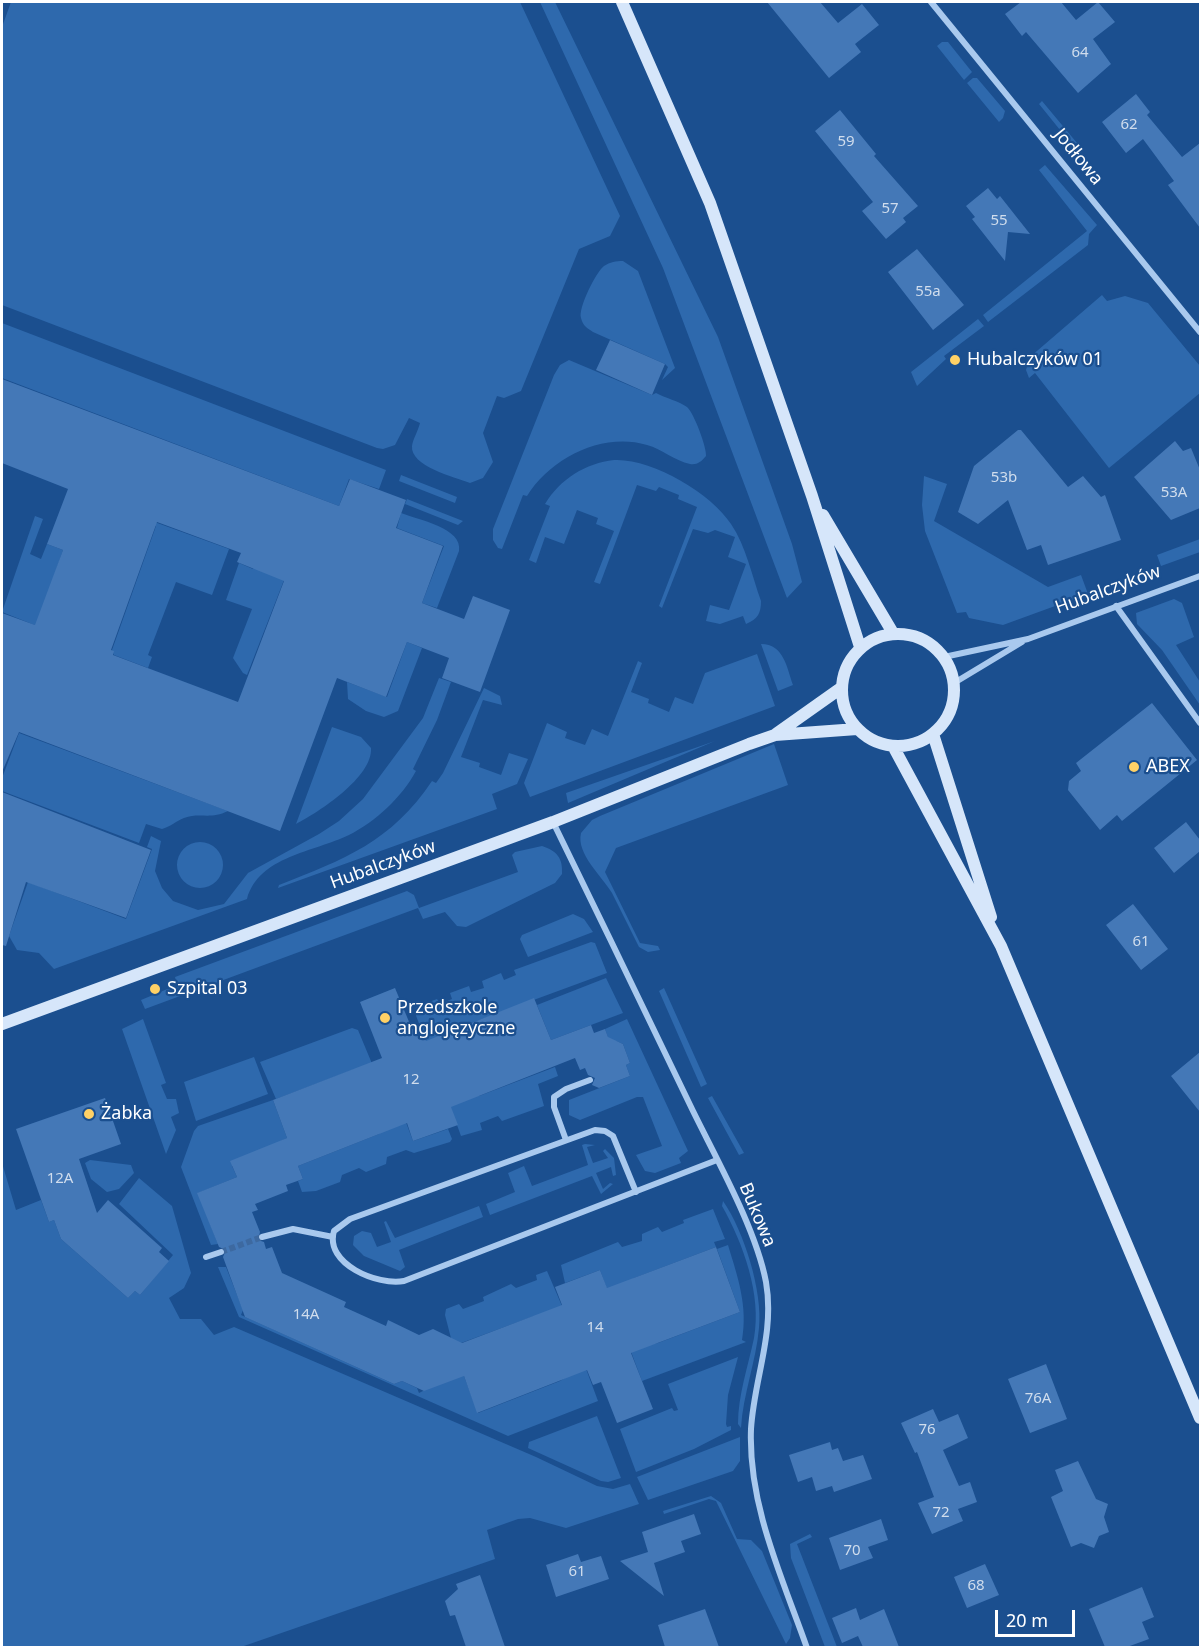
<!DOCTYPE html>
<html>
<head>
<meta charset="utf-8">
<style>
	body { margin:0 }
	#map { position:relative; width:1202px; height:1649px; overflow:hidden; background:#1b4f8f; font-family:"Noto Sans",sans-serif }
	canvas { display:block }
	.frame { position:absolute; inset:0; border:3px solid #fff; pointer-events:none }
	.scale { position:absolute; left:995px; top:1610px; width:80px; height:27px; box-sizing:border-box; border:3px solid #fff; border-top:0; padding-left:8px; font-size:18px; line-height:21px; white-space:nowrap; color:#fff; -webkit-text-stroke:4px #1b4f8f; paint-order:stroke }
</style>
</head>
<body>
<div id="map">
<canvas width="1202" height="1649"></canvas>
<div class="frame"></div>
<div class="scale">20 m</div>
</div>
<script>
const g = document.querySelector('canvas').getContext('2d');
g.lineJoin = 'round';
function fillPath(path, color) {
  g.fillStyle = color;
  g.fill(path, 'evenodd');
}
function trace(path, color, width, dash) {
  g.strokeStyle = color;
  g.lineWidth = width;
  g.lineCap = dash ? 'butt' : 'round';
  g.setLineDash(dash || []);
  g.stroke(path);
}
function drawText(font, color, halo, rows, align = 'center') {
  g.font = font + ' "Noto Sans",sans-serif';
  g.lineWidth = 4.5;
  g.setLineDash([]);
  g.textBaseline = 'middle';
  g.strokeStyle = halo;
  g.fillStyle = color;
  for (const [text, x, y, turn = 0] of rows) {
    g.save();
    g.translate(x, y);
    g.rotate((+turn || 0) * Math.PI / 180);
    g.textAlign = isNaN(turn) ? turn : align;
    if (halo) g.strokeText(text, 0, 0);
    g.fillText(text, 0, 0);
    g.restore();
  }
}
const green = new Path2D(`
	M11 2H520L620 216 610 236 579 249 521 391 504 398 497 396 483 433 493 462 483 478 470 483C454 477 410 466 412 446 413 439 418 431 420 423L409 418 395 445 383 449 377 448 2 305V27Z
	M540 2H555L718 337 792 544 802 582 787 598 663 268Z
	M942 42H948L972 72 964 80 937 46Z
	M973 78H977L1005 111 1003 118 999 122 967 83Z
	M1042 101 1077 143 1073 146 1039 104Z
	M1045 165 1097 225 1089 234 1088 245 988 322 983 315 1087 231 1039 170Z
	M623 261 638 271 675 368 662 380 668 367 665 364 593 332C587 328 583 326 581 318 578 308 596 272 604 266 610 262 616 261 623 261Z
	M1102 295 1107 301 1125 296 1148 303 1200 366V393L1109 468 1035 373 1029 378 1026 370 1030 357Z
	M978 319 984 326 944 356 946 359 917 386 911 372Z
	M2 323 386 470 379 489 349 479 339 506 2 378Z
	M569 360 652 395 656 393C665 398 679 401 687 407 694 413 707 448 706 456 701 462 697 465 690 464 675 461 662 449 647 445 602 432 551 458 527 496L523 495 502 549 498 548 493 540V529L554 375 560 365Z
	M614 460C651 458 711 493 731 524 746 546 752 576 761 601 761 613 758 619 746 624L743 616 720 624 706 621 710 605 729 610 746 564 728 557 735 537 715 530 708 533 693 529 662 608 659 606 697 507 678 499 679 495 659 487 656 491 637 485 600 584 594 582 614 531 596 524 598 518 577 510 564 544 545 537 536 563 529 560 550 506 545 504C560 479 586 463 614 460Z
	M401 475 457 497 455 503 399 481Z
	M924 476 947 484 934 521 1048 587 1081 575 1088 594 1003 625 969 618 966 612 957 613 925 531 922 505Z
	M407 499 463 521 458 525 405 504Z
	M401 513C419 520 463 528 459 551L437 608 422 603 444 546 397 528Z
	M35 516 43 519 30 554 41 559 47 544 63 550 37 626 2 612Z
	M149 520 229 549 212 595 176 582 148 655 152 657 148 668 114 655 112 650 156 526 148 523Z
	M1200 539V552L1161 566 1157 555Z
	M239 563 253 569 255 564 286 575 247 675 243 673 233 658 252 609 226 600Z
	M1174 599 1182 603 1194 637 1176 645 1200 682V705L1162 650 1137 624 1136 613Z
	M407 642 422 648 398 711 384 717 366 711 348 699 347 682 387 697Z
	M761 644C784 644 787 668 793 685L778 691Z
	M757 654 775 706 530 797 524 783 547 723 567 732 565 738 585 745 592 729 608 736 638 661 642 663 631 692 649 699 648 703 669 712 675 697 693 704 705 673Z
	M439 678 451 682 437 720 413 769 416 771C402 797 375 822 349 835 314 852 259 856 247 899L54 969 39 953 17 950 9 936 28 882 126 919 152 849 147 847 151 836 161 841 155 871 162 888 173 901 198 910 224 904 248 873 319 834 339 821 363 799 423 718Z
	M484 688 500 696 502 705 483 700 461 757 480 763 479 767 501 775 509 753 528 759 517 784 492 794 497 809 278 888 279 885C345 859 391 842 432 781L436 783 443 773Z
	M332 727 361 737 371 748C373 777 319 812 296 824Z
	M19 733 228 811C210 820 200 812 184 818 176 821 170 827 162 829L146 824 139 843 2 791V778Z
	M715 741 568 803 566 793Z
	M774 744 788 785 616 848 605 872 640 943 658 946 660 950 648 952 639 947C630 929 621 911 612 893 602 876 576 854 581 833L592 820 600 816Z
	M177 865a23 23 0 1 1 46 0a23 23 0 1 1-46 0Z
	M542 846C557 851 563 858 562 874L555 883 466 927 457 926 445 912 423 919 418 908 145 1009 141 1000 177 985 175 977 407 891 414 895 419 908 518 872 512 855 515 852Z
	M573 914 584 919 593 932 528 957 520 939 522 935Z
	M591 942 595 943 607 973 452 1030 432 1058 415 1013 416 1007 437 999 440 1004 452 999 450 993 469 986 471 992 484 988 482 981 501 973 504 980 516 975 514 970Z
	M606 978 623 1013 551 1040 537 1005Z
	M664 988 707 1084 701 1087 659 991Z
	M143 1019 166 1083 161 1085 167 1099H176L179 1113 171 1117 176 1130 166 1154 122 1029Z
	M627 1019 688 1151 679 1158 681 1163 655 1173 645 1171 636 1155 662 1146 643 1097H637L580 1120 569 1115V1100L630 1076 626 1065 630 1063 623 1044 616 1041 610 1043 605 1029Z
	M352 1028 358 1030 378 1078 355 1069 276 1099 260 1062Z
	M254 1057 268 1094 196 1121 184 1082Z
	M555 1067 558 1076 538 1084 544 1106 502 1121 498 1116 480 1123 482 1130 461 1136 445 1092 479 1096Z
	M712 1096 744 1153 739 1155 708 1098Z
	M273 1100 287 1138 232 1166 237 1177 198 1193 218 1244 211 1245 181 1167 194 1131 198 1126Z
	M401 1109 413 1141 448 1129 452 1139 450 1142 414 1153 406 1150 387 1157 386 1164 366 1172 359 1168 342 1175 340 1182 316 1191 302 1192 298 1181 303 1179 298 1166 379 1134Z
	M585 1144 595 1145 587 1147 593 1163 608 1158 603 1151 605 1149 614 1158 616 1175 613 1176 611 1167 596 1173 603 1189 610 1183 613 1184 601 1194 592 1176 490 1215 486 1204 515 1192 508 1173 524 1166 532 1186 588 1165 582 1145Z
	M90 1160 131 1165 134 1173 119 1189 107 1192 91 1179 85 1163Z
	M2 1163 16 1210 41 1200 49 1222 54 1220 61 1239 128 1298 135 1291 140 1295 173 1255 119 1204 139 1178 172 1206 191 1273 184 1288 169 1298 180 1319H201L214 1335 234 1327 536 1457 597 1486 613 1489 630 1484 639 1504 566 1528 530 1518 518 1519 487 1530 495 1559 241 1647H2Z
	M723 1201C744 1231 763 1292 759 1328 756 1362 743 1394 741 1428L738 1424C738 1395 748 1367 754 1338 762 1295 743 1243 722 1206Z
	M479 1206 483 1217 399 1250 405 1267 400 1271 364 1256 353 1245 354 1236 362 1231 371 1233 377 1247 391 1242 384 1222 386 1221 395 1238Z
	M713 1209 725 1239 714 1242 716 1247 634 1278 612 1303 600 1270 565 1283 561 1265 618 1242 622 1247 642 1241V1234L658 1227 662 1232 684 1223 683 1220Z
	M728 1245C738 1278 748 1306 742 1340L746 1342 642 1381 630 1349 658 1343 740 1312 717 1249Z
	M218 1267H226L243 1310 241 1315 394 1384 402 1381 417 1388 419 1393 462 1371 478 1413 560 1381 585 1366 598 1401 508 1436 239 1317Z
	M547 1271 568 1320 534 1316 453 1346 445 1315 446 1309 459 1304 463 1309 484 1301 483 1297 511 1284 516 1288 537 1280 536 1275Z
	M738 1357 728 1395 726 1424 727 1427 731 1426V1430L694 1449 636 1472 620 1429 672 1408 674 1411 678 1410 668 1384Z
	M597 1416 621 1478 608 1482 601 1481 528 1448 529 1442Z
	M740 1437V1461L733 1471 648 1500 637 1477Z
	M711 1496 721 1503 737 1539 751 1540 762 1551 792 1625 790 1638 786 1644 716 1501 709 1499 664 1514 663 1511Z
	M810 1534 812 1537 797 1544 837 1647H825L791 1558 790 1544Z`);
const building = new Path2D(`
	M767 2H820L838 23 862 4 879 25 855 44 861 52 829 78Z
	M1021 2H1061L1076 20 1098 2 1115 22 1093 39 1111 64 1078 93 1026 32 1022 36 1005 14Z
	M1136 94 1150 112 1147 115 1182 157 1200 143V228L1168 185 1174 181 1143 139 1126 153 1102 122Z
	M840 110 876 154 874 156 918 206 903 218 906 222 886 239 862 211 873 202 815 131Z
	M988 188 997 199 1000 196 1030 234 1008 232 1005 261 972 219 975 217 966 206Z
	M917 249 964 305 933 330 888 272Z
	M610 340 665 364 652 395 596 370Z
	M2 379 339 506 350 479 406 500 396 528 443 546 422 603 464 619 473 596 510 610 480 692 442 678 449 658 407 642 386 697 337 678 280 831 19 732 2 772V613L35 625 63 550 47 544 68 489 2 463ZM157 522 241 553 237 562 284 581 238 702 113 655 114 651 111 650Z
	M1018 430H1021L1068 487 1083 476 1101 497 1105 495 1121 540 1048 565 1041 545 1027 550 1008 500 978 524 958 512 974 466Z
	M1175 441 1183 451 1191 448 1200 470V508L1171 520 1134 477Z
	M1152 703 1197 760 1122 821 1117 815 1100 830 1068 790 1069 781 1081 771 1076 763Z
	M2 792 151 850 126 918 26 882 6 946 2 945Z
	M1186 822 1200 840V851L1174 873 1154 848Z
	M1133 904 1168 949 1141 970 1106 925Z
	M395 988 412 1029 420 1027 426 1041 534 998 551 1040 591 1025 594 1033 605 1029 608 1037 623 1044 630 1063 626 1065 630 1076 599 1088 592 1085 595 1078 588 1075 585 1068 580 1070 575 1058 451 1107 458 1125 413 1141 407 1123 298 1166 303 1179 286 1185 288 1191 255 1204 258 1210 252 1212 260 1232 258 1240 264 1242 266 1249 272 1247 282 1273 346 1302 344 1307 386 1326 388 1320 419 1335 433 1329 462 1343 562 1305 555 1287 600 1270 607 1288 716 1247 740 1312 631 1353 653 1409 617 1423 601 1382 593 1385 587 1370 477 1413 464 1376 424 1391 402 1381 394 1384 245 1317 223 1257 226 1250 219 1247 197 1193 237 1177 230 1161 287 1138 273 1100 382 1058 360 1002Z
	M1200 1052V1112L1171 1076Z
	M105 1098 121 1144 79 1159 97 1213 108 1200 162 1248 159 1252 169 1261 140 1295 135 1291 128 1298 61 1239 54 1220 49 1222 16 1129Z
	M1046 1364 1067 1419 1030 1433 1008 1379Z
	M933 1409 939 1422 958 1414 968 1438 943 1450 959 1486 970 1482 977 1502 958 1509 963 1521 932 1534 918 1503 934 1497 917 1452 915 1453 901 1423Z
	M830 1442 832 1450 838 1448 843 1461 863 1455 872 1479 834 1492 832 1486 816 1491 812 1477 798 1482 789 1455Z
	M1078 1461 1096 1499 1108 1504 1104 1517 1109 1532 1099 1536 1094 1548 1081 1543 1071 1547 1051 1497 1063 1491 1055 1470Z
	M694 1514 701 1534 681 1541 685 1552 654 1563 664 1596 620 1561 648 1552 642 1532Z
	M881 1519 888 1540 868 1547 873 1558 840 1570 829 1538Z
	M578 1554 581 1562 601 1556 609 1579 556 1597 546 1565Z
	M985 1564 999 1595 967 1608 954 1577Z
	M480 1575 505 1647H466L455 1615 450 1616 445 1601 458 1589 456 1584Z
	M1142 1587 1154 1617 1142 1622 1149 1639 1127 1647H1105L1089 1609Z
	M856 1608 860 1620 884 1609 899 1647H863L858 1636 842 1643 832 1618Z
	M705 1609 719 1647H665L658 1625Z`);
const streetTunnel = new Path2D(`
	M221 1252 262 1237`);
const street = new Path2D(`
	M931 2 1200 332
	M1116 606 1200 723
	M944 657 1028 639 1200 576
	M954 683 1022 642
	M553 822C600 918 647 1015 693 1111 717 1160 756 1229 766 1282 775 1333 754 1379 751 1429 748 1505 782 1577 807 1648
	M566 1140 554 1107V1097L566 1089 590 1080
	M636 1192 613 1136 605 1131 595 1130 350 1219 334 1231C324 1264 378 1286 404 1281L717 1160
	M262 1237 293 1229 333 1237
	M206 1257 221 1252`);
const secondary = new Path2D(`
	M622 2 710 203 812 496 860 647
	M823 515 893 633
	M842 690a56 56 0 1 1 112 0a56 56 0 1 1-112 0Z
	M776 734 841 688
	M933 734 991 917
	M893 746 1001 946 1200 1418
	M2 1024 553 822 749 744 775 735 857 729`);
const markers = [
	[955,360,6,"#ffd166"],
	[1134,767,6,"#ffd166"],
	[155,989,6,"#ffd166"],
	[385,1018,6,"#ffd166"],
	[89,1114,6,"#ffd166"]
];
const numberNames = [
	["64",1080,53],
	["62",1129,125],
	["59",846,142],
	["57",890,209],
	["55",999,221],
	["55a",928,292],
	["53b",1004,478],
	["53A",1174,493],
	["61",1141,942],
	["12",411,1080],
	["12A",60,1179],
	["14A",306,1315],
	["14",595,1328],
	["76A",1038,1399],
	["76",927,1430],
	["72",941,1513],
	["70",852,1551],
	["61",577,1572],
	["68",976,1586]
];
const streetNames = [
	["Jodłowa",1078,157,51],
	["Hubalczyków",1108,590,-20],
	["Hubalczyków",383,865,-20],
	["Bukowa",757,1215,67]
];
const poiNames = [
	["Hubalczyków 01",967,360],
	["ABEX",1146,767],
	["Szpital 03",167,989],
	["Przedszkole",397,1008],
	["anglojęzyczne",397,1029],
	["Żabka",101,1114]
];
fillPath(green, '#2e69ad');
fillPath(building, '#4478b7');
trace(streetTunnel, '#3d69a0', 6, [6, 3]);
trace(street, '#a9c9ee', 6);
trace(secondary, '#d6e6fa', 12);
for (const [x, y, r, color] of markers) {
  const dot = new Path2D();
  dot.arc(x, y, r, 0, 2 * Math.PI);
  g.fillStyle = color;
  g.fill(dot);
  trace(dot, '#1b4f8f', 2);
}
drawText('15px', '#d0dded', null, numberNames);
drawText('18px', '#fff', '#1b4f8f', streetNames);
drawText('18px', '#fff', '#1b4f8f', poiNames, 'left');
</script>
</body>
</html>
